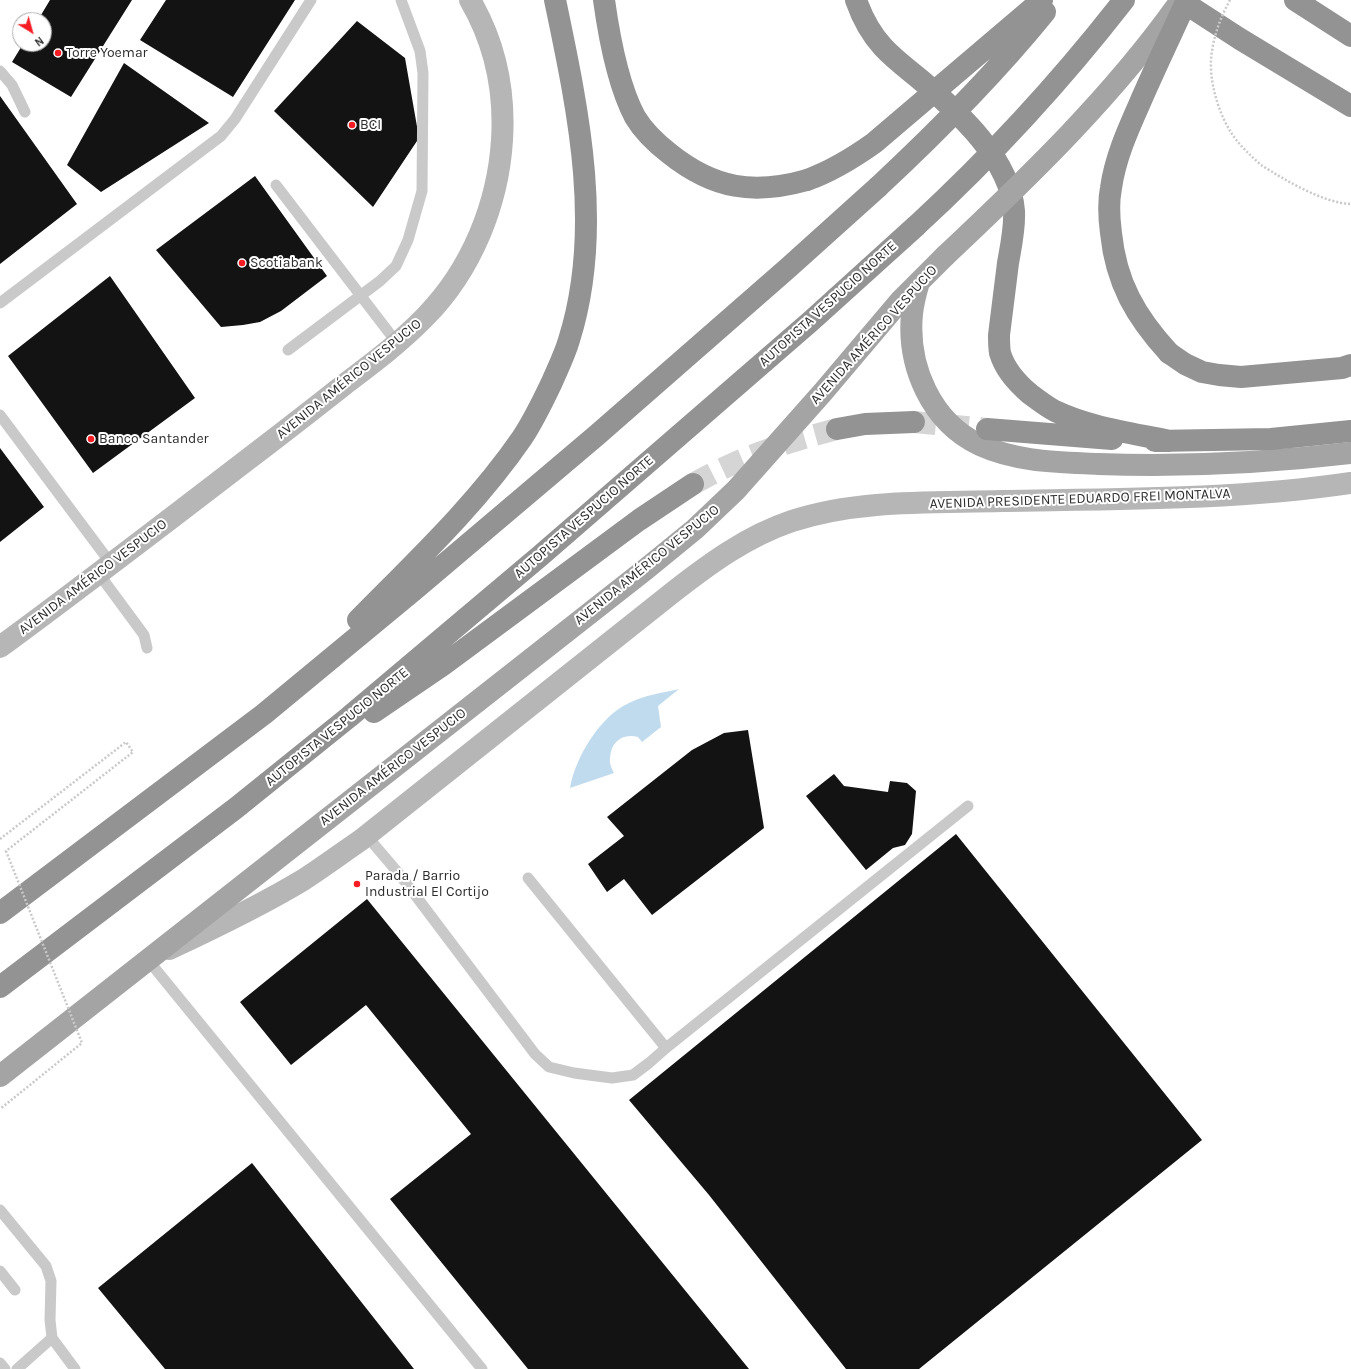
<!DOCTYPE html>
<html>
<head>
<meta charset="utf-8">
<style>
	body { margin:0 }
	#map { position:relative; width:1351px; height:1369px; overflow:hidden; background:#fff; font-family:Karla,sans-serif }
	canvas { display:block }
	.north { position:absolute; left:12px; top:12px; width:40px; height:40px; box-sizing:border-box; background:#fff; border:1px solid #ababab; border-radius:50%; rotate:143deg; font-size:11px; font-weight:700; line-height:16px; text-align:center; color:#2c2c2c }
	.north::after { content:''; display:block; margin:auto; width:14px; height:18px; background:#f51c23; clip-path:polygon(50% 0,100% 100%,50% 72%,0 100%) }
</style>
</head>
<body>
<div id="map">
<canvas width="1351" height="1369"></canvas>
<div class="north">N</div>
</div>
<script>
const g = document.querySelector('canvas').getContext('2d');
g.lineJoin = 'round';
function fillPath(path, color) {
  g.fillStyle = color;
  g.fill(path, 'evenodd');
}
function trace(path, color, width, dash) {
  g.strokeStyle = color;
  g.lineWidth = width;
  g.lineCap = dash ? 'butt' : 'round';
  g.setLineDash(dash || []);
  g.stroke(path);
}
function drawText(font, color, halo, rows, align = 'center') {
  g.font = font + ' Karla,sans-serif';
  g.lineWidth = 4;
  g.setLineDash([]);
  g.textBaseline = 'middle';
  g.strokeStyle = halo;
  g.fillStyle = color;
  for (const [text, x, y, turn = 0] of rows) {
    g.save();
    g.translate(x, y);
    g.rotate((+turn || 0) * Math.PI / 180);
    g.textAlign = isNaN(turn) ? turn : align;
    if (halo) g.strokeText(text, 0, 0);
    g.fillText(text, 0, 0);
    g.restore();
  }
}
const water = new Path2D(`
	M679 689 658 706 661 727 642 742 638 737C622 733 611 742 610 758 609 763 612 769 614 773L570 788C575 758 600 716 629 703 645 695 662 693 679 689Z`);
const building = new Path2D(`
	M50 0H132L71 97 12 62 23 44H44V20H38Z
	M166 0H295L233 97 140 40Z
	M357 21 405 58 419 138 373 207 274 111Z
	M124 63 209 123 101 192 67 165Z
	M0 96 77 204 0 264Z
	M255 176 327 276 281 311 260 322 243 325 221 327 156 250Z
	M110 276 195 398 93 473 8 356Z
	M0 448 44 507 0 542Z
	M748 730 764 828 652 915 624 879 607 892 588 864 624 836 607 817 692 750 724 733Z
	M834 774 844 786 888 792 890 781 907 783 916 791 912 834 905 845 893 848 866 870 806 796Z
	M956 834 1202 1140 919 1369H846L709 1195 629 1100Z
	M367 899 749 1369H528L390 1199 471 1134 366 1005 291 1065 240 1002Z
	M252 1163 414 1369H165L98 1288Z`);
const highwayTunnel = new Path2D(`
	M914 422 987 429
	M693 484C704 478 715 472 726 467 761 450 799 439 837 429`);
const path = new Path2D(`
	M1261 165C1285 180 1323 203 1351 204`);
const lane = new Path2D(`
	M0 71 12 85 25 112
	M276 185 397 343
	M0 303 221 136 235 119 311 0
	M288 350 380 281 396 266 408 240 422 191 423 73 420 51 401 0
	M0 415 112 565
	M99 574 144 635 147 648
	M366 835 400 875 535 1054 549 1067 574 1073 612 1078 633 1075 649 1063 666 1048 968 806
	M528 878 666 1048
	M148 960 482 1369
	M0 1210 46 1266 51 1281 50 1320 52 1338 75 1369
	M0 1271 15 1290
	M0 1363 5 1369
	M17 1369 52 1338`);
const secondary = new Path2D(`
	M0 647C83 586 165 523 247 460 280 435 312 410 345 384 373 363 402 341 426 316 471 270 498 205 502 140 505 92 495 43 470 0
	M169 949C214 928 260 906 303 880 323 867 342 853 361 840L672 593C709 564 747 536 792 521 859 499 933 503 1002 501 1119 499 1236 500 1351 483`);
const primary = new Path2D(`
	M919 282C916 292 913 303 912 314 907 366 931 422 980 445 1017 462 1059 462 1098 464 1183 467 1267 463 1351 453
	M0 1076 646 569 695 529 736 490 823 392 900 301 945 256`);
const highway = new Path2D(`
	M604 0C609 36 618 85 635 117 644 132 657 144 670 154 714 189 754 195 807 180
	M856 0C862 17 871 34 883 47 895 60 909 70 922 81 959 113 1010 159 1014 211 1015 228 1011 246 1008 263 1005 287 1002 311 999 335 999 340 999 347 1000 353 1005 370 1017 383 1030 394 1038 400 1047 407 1055 411 1091 428 1132 433 1170 441
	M1180 0 1240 39 1351 106
	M1295 0 1351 36
	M1169 353 1185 364 1202 372 1219 375 1241 377 1342 368 1351 365
	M837 429 865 424 914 422
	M987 429 1112 439
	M1155 441 1271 439 1351 431
	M358 620C415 562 476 505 522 438 534 420 543 401 552 382 558 368 565 354 569 340 604 229 578 110 555 0
	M374 712 443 665 639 520 693 484
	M0 913 264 714 414 590 597 435 788 268 878 187
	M0 987 236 808 349 717 540 556 811 321 916 226`);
const pathBridge = new Path2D(`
	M1230 0C1220 18 1212 40 1211 61 1210 85 1219 114 1232 134 1240 146 1250 155 1261 165
	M0 839 126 742 133 752 6 851 82 1043 0 1109`);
const primaryBridge = new Path2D(`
	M945 256C1029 177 1114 95 1181 0`);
const highwayBridge = new Path2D(`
	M807 180C832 171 853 158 874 143L1042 0
	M878 187C937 132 994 75 1045 12
	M916 226C992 156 1061 81 1124 0
	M1169 353C1136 317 1116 283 1111 233 1109 218 1108 203 1111 188 1115 159 1127 132 1139 105 1154 70 1171 35 1187 0`);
const markers = [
	[58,53,4,"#f51c23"],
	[352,125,4,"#f51c23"],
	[242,263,4,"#f51c23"],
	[91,439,4,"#f51c23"],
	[357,884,4,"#f51c23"]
];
const poiNames = [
	["Torre Yoemar",66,53],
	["BCI",360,125],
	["Scotiabank",250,263],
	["Banco Santander",99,439],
	["Parada / Barrio",365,876],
	["Industrial El Cortijo",365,892]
];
const streetNames = [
	["AUTOPISTA VESPUCIO NORTE",828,304,-42],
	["AVENIDA AMÉRICO VESPUCIO",874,335,-48],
	["AVENIDA AMÉRICO VESPUCIO",349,379,-39],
	["AVENIDA PRESIDENTE EDUARDO FREI MONTALVA",1080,499,-2],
	["AUTOPISTA VESPUCIO NORTE",584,517,-41],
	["AVENIDA AMÉRICO VESPUCIO",647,565,-39],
	["AVENIDA AMÉRICO VESPUCIO",93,577,-37],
	["AUTOPISTA VESPUCIO NORTE",337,727,-39],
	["AVENIDA AMÉRICO VESPUCIO",393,767,-38]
];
fillPath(water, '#c1dbee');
fillPath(building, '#131313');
trace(highwayTunnel, '#d5d5d5', 22, [22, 11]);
trace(path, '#c9c9c9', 2.5, [2, 2]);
trace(lane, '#c9c9c9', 11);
trace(secondary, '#b6b6b6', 22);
trace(primary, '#a4a4a4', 22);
trace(highway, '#939393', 22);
trace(pathBridge, '#c9c9c9', 2.5, [2, 2]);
trace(primaryBridge, '#a4a4a4', 22);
trace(highwayBridge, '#939393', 22);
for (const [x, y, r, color] of markers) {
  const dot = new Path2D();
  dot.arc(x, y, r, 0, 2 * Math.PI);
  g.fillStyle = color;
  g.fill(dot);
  trace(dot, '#fff', 1.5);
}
drawText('14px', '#2c2c2c', '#fff', poiNames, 'left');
drawText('14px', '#2c2c2c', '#fff', streetNames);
</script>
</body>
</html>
